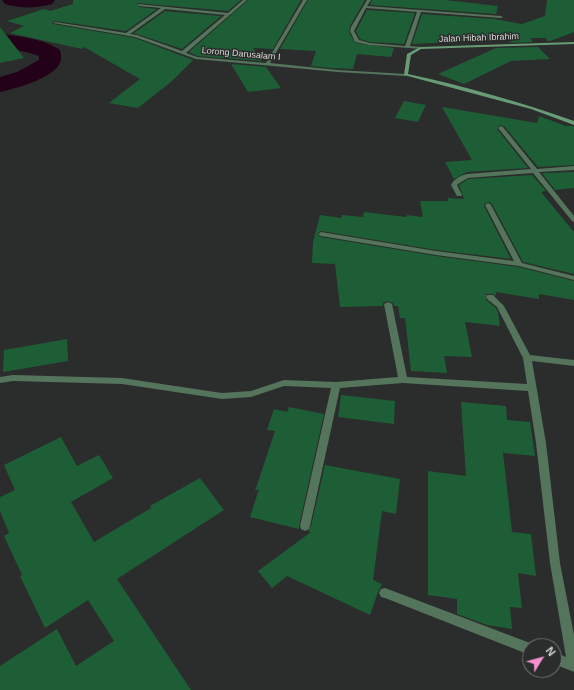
<!DOCTYPE html>
<html>
<head>
<meta charset="utf-8">
<style>
	body { margin:0 }
	#map { position:relative; width:574px; height:690px; overflow:hidden; background:#2a2d2b; font-family:Arial,sans-serif }
	canvas { display:block }
	.north { position:absolute; left:522px; top:638px; width:40px; height:40px; box-sizing:border-box; background:#2a2d2b; border:1px solid #6f7270; border-radius:50%; rotate:53deg; font-size:11px; font-weight:700; line-height:16px; text-align:center; color:#d7d9d7 }
	.north::after { content:''; display:block; margin:auto; width:14px; height:18px; background:#f590d1; clip-path:polygon(50% 0,100% 100%,50% 72%,0 100%) }
</style>
</head>
<body>
<div id="map">
<canvas width="574" height="690"></canvas>
<div class="north">N</div>
</div>
<script>
const g = document.querySelector('canvas').getContext('2d');
g.lineJoin = 'round';
function fillPath(path, color) {
  g.fillStyle = color;
  g.fill(path, 'evenodd');
}
function drawText(font, color, halo, rows, align = 'center') {
  g.font = font + ' Arial,sans-serif';
  g.lineWidth = 3;
  g.setLineDash([]);
  g.textBaseline = 'middle';
  g.strokeStyle = halo;
  g.fillStyle = color;
  for (const [text, x, y, turn = 0] of rows) {
    g.save();
    g.translate(x, y);
    g.rotate((+turn || 0) * Math.PI / 180);
    g.textAlign = isNaN(turn) ? turn : align;
    if (halo) g.strokeText(text, 0, 0);
    g.fillText(text, 0, 0);
    g.restore();
  }
}
const river = new Path2D(`
	M2 0H55L52 4C36 8 21 9 5 4Z
	M0 33C18 37 41 38 57 48 61 50 61 54 61 58 62 76 15 89 0 92V77L17 72 39 60V56L26 52 0 47Z`);
const building = new Path2D(`
	M73 0H241L228 11 137 3 139 7 157 9 126 31 55 21 52 22 53 24 135 38 193 60 172 81 138 108 109 103 140 79 84 47 82 49 10 33 24 26 7 21 44 9 50 11 73 4Z
	M248 0H301L273 49 253 48 262 61 197 56 189 52Z
	M308 0H365L350 26 349 32 355 43 394 48 391 57 357 54 353 69 330 68 311 66 316 51 280 49Z
	M372 0H445L498 6 496 14 370 5Z
	M547 0H574V32L550 41H547L546 38H530L533 42 508 43 516 39 412 44 422 14 494 19 522 24 545 16Z
	M367 10 415 13 404 44 370 42 360 39 356 31Z
	M165 11 221 16 182 49 134 33Z
	M0 27 24 58 0 63Z
	M538 47 550 59 511 61 464 84 438 74 496 48Z
	M231 64 266 67 281 88 248 92Z
	M404 101 426 105 418 122 395 118Z
	M442 107 537 123 539 116 566 126H574V165L538 167 504 126 500 125 497 129 528 168 467 172 454 179 445 162 472 160Z
	M574 172V188L555 190 542 173Z
	M532 175 546 191 541 192 574 232V274L523 262 492 204 489 202 484 204V206L511 259 436 250 321 231 317 234 321 237 436 256 519 267 574 281V300L539 294V299L496 292V296L493 294H486V300L496 308 498 313 500 326 465 322 472 357 444 356 447 373 411 371 405 318H400L398 306H394L393 303 387 301 383 303V306L340 307 335 264 312 263 313 242 320 215 341 218 342 215 363 217 364 212 406 217 407 215 423 217 420 201H448V198L464 199 459 185 468 179Z
	M67 339 68 361 3 372 4 350Z
	M341 395 395 401 394 424 338 417Z
	M461 402 506 406 507 420 530 422 535 456 503 453 512 532 531 534 536 576 518 573 522 608 510 607 512 629 487 625 457 614V599L428 595V471L466 476Z
	M289 407 324 414 299 526V529L250 517 259 489 255 491 275 431 267 430 274 409 287 412Z
	M61 437 77 466 99 455 113 478 71 502 94 542 151 508 150 506 200 478 224 510 117 579 191 690H0V666L57 629 76 666 114 641 88 600 45 628 20 576 22 575 4 536 9 533 0 511V497L15 490 4 465Z
	M325 465 400 479 396 514 382 511 373 580 382 584 378 592 370 615 287 576 272 588 258 571 311 532 308 531 311 526Z`);
const street = new Path2D(`
	M243 0H247L186 53 197 57 266 63 303 0H307L270 63 338 70 406 74 408 75 406 76 338 72 196 59 135 37 53 23 55 22 126 33 161 8 139 6 138 4 228 13ZM165 9 225 15 182 51 137 35 130 34Z
	M367 0H371L367 6 501 16 503 17 501 18 421 12 410 46 422 47V49L370 45 355 42 350 31 351 27ZM366 8 417 12 405 46 370 43 359 40 354 31Z
	M501 126 503 127 537 169 574 166V170L539 172 574 216V222L572 221 533 173 468 178 458 184 457 185 462 195 461 196H457L451 185C455 178 460 176 467 174L531 169 498 128Z
	M488 203 491 205 522 263 574 276V280L519 266 436 255 321 236 318 234 321 232 436 251 514 261 485 205Z
	M487 295H493L504 306 530 355 574 360V366L532 361 546 443 560 563 574 635V672L554 664V652L566 657 550 563 536 443 528 391 403 383 340 388 310 526 309 529 305 531 301 529 300 526 331 388 284 386 251 397 222 399 122 384 13 381 0 383V377L13 375 122 378 222 393 251 391 284 380 336 382 398 377 384 304 388 302 392 304 407 377 527 384 523 358 497 307 487 299 486 297Z
	M385 588 530 643 535 646H530V655L385 598 381 597 379 593 381 589Z`);
const secondary = new Path2D(`
	M574 42V44L421 49 411 55 408 74C465 86 520 102 574 121V125L531 109 404 75 407 54 420 47Z`);
const farStreetnames = [
	["Jalan Hibah Ibrahim",479,38,-2],
	["Lorong Darusalam I",241,54,5]
];
fillPath(river, '#230219');
fillPath(building, '#1e5e36');
fillPath(street, '#54745c');
fillPath(secondary, '#689c76');
drawText('9px', '#d7d9d7', '#2a2d2b', farStreetnames);
</script>
</body>
</html>
